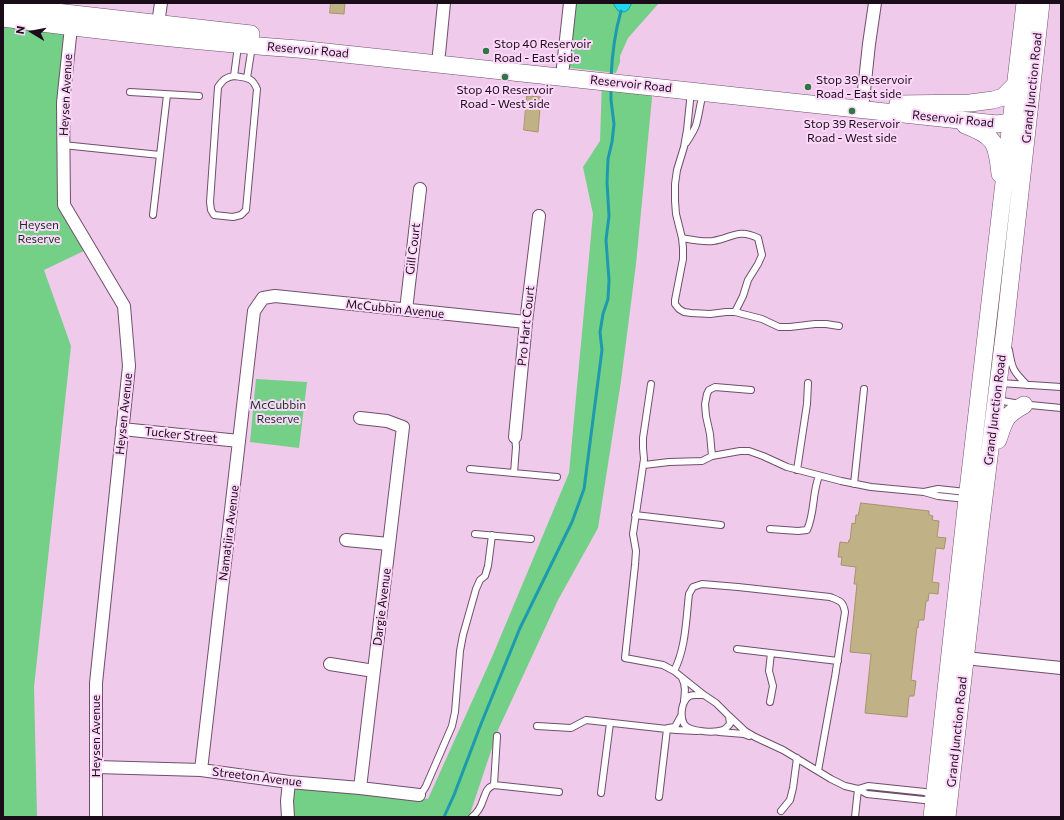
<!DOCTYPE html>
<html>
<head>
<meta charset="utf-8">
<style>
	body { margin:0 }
	#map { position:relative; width:1064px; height:820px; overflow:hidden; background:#efcaeb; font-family:Commissioner,sans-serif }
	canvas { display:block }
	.frame { position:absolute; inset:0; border:4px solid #1a0d19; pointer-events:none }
	.north { position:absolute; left:12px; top:12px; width:40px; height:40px; -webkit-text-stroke:3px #fcd7f9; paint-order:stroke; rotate:280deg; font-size:11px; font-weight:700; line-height:16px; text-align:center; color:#1a0d19 }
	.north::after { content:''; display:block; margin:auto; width:14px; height:18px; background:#1a0d19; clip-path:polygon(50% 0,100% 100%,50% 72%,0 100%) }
</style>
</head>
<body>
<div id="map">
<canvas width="1064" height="820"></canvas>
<div class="frame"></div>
<div class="north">N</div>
</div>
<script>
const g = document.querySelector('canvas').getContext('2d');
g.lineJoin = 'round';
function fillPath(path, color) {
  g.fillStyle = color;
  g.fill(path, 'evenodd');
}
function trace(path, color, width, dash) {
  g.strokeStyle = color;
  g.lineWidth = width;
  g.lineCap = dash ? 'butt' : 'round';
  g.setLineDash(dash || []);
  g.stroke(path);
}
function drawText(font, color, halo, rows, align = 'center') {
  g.font = font + ' Commissioner,sans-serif';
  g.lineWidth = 4;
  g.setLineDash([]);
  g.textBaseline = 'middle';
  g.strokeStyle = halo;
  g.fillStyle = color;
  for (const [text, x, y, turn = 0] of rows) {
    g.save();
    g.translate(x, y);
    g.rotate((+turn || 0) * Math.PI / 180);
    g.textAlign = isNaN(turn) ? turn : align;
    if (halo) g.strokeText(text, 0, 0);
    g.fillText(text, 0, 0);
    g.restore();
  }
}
const green = new Path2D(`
	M570 3H659L628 38 620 56V62L616 73 563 67Z
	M3 18 71 27 64 205 90 248 44 270 71 346 34 687 37 817H3Z
	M602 81 653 87 636 264 621 381 598 528 558 600 498 730 469 817H289V782L428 799 492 657 569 473 593 214 583 167 600 141Z
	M256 379 307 382 299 448 250 442Z`);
const water = new Path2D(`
	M614 3H632L628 10 624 12 618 11 614 5Z`);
const stream = new Path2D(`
	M611 78C612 55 615 32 621 11
	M444 817 454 795 481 724 520 628 572 522 584 489 602 350 600 332 603 314 608 299 609 280 606 240 609 216 607 182 608 159 612 142 614 124 611 100V88`);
const building = new Path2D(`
	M331 3H345L344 14 330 13Z
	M527 96 541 97 538 132 524 130Z
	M861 503 929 511V515L933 516 932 520 939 521 937 537 946 538 944 549 936 548 932 582 939 583 938 594 929 593 928 601H926L924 620H919L918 628 917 627 911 680 916 681 914 696H909L907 717 865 713 871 654 850 652 857 584H854L856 567 841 565 842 557H838L840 542 848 543 849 540H850L852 523 855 524 856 515H858Z`);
const lane = new Path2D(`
	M234 76C247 78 252 77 257 89L246 210 241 215 233 217 214 215 211 210 210 202 218 87C223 80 226 77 234 76Z
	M234 76 238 46
	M247 78 252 46
	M130 92 199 96
	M686 143C690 137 694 131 696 125 699 115 700 104 703 93
	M63 145 160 155
	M153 215 167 95
	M682 238C693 240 702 242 713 241 732 238 738 228 758 238L762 255 758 264 748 280 743 296 735 312H726L710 314 691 313 684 312 679 309 675 304V300L683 259V248L682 238 676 214 675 201V184L677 170 684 147 687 130 690 101V92
	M735 312 762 319 779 327H790L815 324H826L839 326
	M1009 350C1012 369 1013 371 1027 385
	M1000 383 1061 387
	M651 384 643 438V448L644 459 633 534 636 551 635 565 625 658 663 665 674 671 704 695
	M997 400 1020 404 1061 408
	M712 456 710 434 706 416 705 404 707 394 709 390 715 387 751 390
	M644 465 669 462 702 461 712 456 740 451H749L763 456 787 467 841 481 871 487 924 492 938 496 966 499
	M470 469 557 477
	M797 470 807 404 808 383
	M514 473 516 447 515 437
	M854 484 864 389
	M924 492 938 489 966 492
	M635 515 721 525
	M770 529 798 531 807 530C815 513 812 493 819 476
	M475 534 531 539
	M737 649 838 661
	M674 671C686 648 686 619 689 594L693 587 702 584 738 587 830 597C840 601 843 601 845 612L835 677 818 771
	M682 678C686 685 685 693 684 701
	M696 695H704L716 703 729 716 730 724C728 726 726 729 723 730 715 733 689 732 684 724 680 717 681 703 688 697 690 695 693 695 696 695Z
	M770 702 773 686 769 671 771 653
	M729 716 745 731 755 737 783 750 831 779 845 786 858 789 867 794 924 800 933 798
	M537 726 571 728 586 720 676 730 697 731
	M668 728 675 727 681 716
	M719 732 744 734 749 736
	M494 785 559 792
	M858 789 868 786 925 792 933 797
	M601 793 610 723
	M419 795 423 791 426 786 452 726 455 712 460 651 463 635 476 589 480 580 485 576 488 566 492 535
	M659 797 667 729
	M781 811 790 800 793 788 797 758
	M472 817C477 813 481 807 483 800 486 793 486 788 494 785L497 736
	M855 817 858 789`);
const street = new Path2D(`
	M158 24 161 3
	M71 27 63 103 64 205 124 306 129 366 96 683V817
	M439 54 444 3
	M563 67 570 3
	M863 100 869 44 875 3
	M406 310 420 189
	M122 429 239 441
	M515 437 526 322 539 216
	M346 540 389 544
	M965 658 1061 668
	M330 664 374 671
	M96 767 201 770 289 782 360 788 419 795
	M201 770 254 311 263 298 275 296 526 322
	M360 788 403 427 387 421 360 418
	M288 817 287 801 289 782`);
const secondary = new Path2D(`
	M3 6 251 34
	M3 18C101 31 199 42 298 49L997 124 1011 122 1028 123
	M898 104 970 103 993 100 1003 97 1016 84
	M965 125C995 136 997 143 1000 174
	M998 440C1005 420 1004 416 1024 405
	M932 817 967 499 1025 3
	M947 817 980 530 1005 328 1041 3`);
const markers = [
	[486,51,4,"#307642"],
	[505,77,4,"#307642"],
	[808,87,4,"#307642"],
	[852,111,4,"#307642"]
];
const poiNames = [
	["Stop 40 Reservoir",494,44],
	["Road - East side",494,58],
	["Stop 39 Reservoir",816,80],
	["Road - East side",816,94],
	["Stop 40 Reservoir",505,90,"center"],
	["Road - West side",505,104,"center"],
	["Stop 39 Reservoir",852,124,"center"],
	["Road - West side",852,138,"center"]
];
const streetNames = [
	["Reservoir Road",308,50,5],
	["Reservoir Road",631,84,6],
	["Grand Junction Road",1032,88,-84],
	["Heysen Avenue",66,95,-87],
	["Reservoir Road",953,119,6],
	["Gill Court",413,249,-83],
	["McCubbin Avenue",395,309,6],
	["Pro Hart Court",526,326,-84],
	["Grand Junction Road",995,410,-83],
	["Heysen Avenue",124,414,-84],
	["Tucker Street",181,435,6],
	["Namatjira Avenue",229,533,-83],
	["Dargie Avenue",382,607,-83],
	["Grand Junction Road",957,732,-84],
	["Heysen Avenue",96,736,-90],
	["Streeton Avenue",257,777,7]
];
const parkNames = [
	["Heysen",39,225],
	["Reserve",39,239],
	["McCubbin",278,405],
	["Reserve",278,419]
];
fillPath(green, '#74cf87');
fillPath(water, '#1fd7ef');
trace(water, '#1e9aaf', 1);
trace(stream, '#1e9aaf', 3);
fillPath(building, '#c1b186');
trace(building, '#a5946a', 1);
trace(lane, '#6f4f6c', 8);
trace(street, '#6f4f6c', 14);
trace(secondary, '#6f4f6c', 18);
trace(lane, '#fff', 6);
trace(street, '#fff', 12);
trace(secondary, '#fff', 17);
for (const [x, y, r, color] of markers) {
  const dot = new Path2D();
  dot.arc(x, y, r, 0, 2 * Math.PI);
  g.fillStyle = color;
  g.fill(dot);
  trace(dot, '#fcd7f9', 1.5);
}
drawText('12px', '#1a0d19', '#fcd7f9', poiNames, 'left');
drawText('12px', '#1a0d19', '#fcd7f9', streetNames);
drawText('12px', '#0e3519', '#fcd7f9', parkNames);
</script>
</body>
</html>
